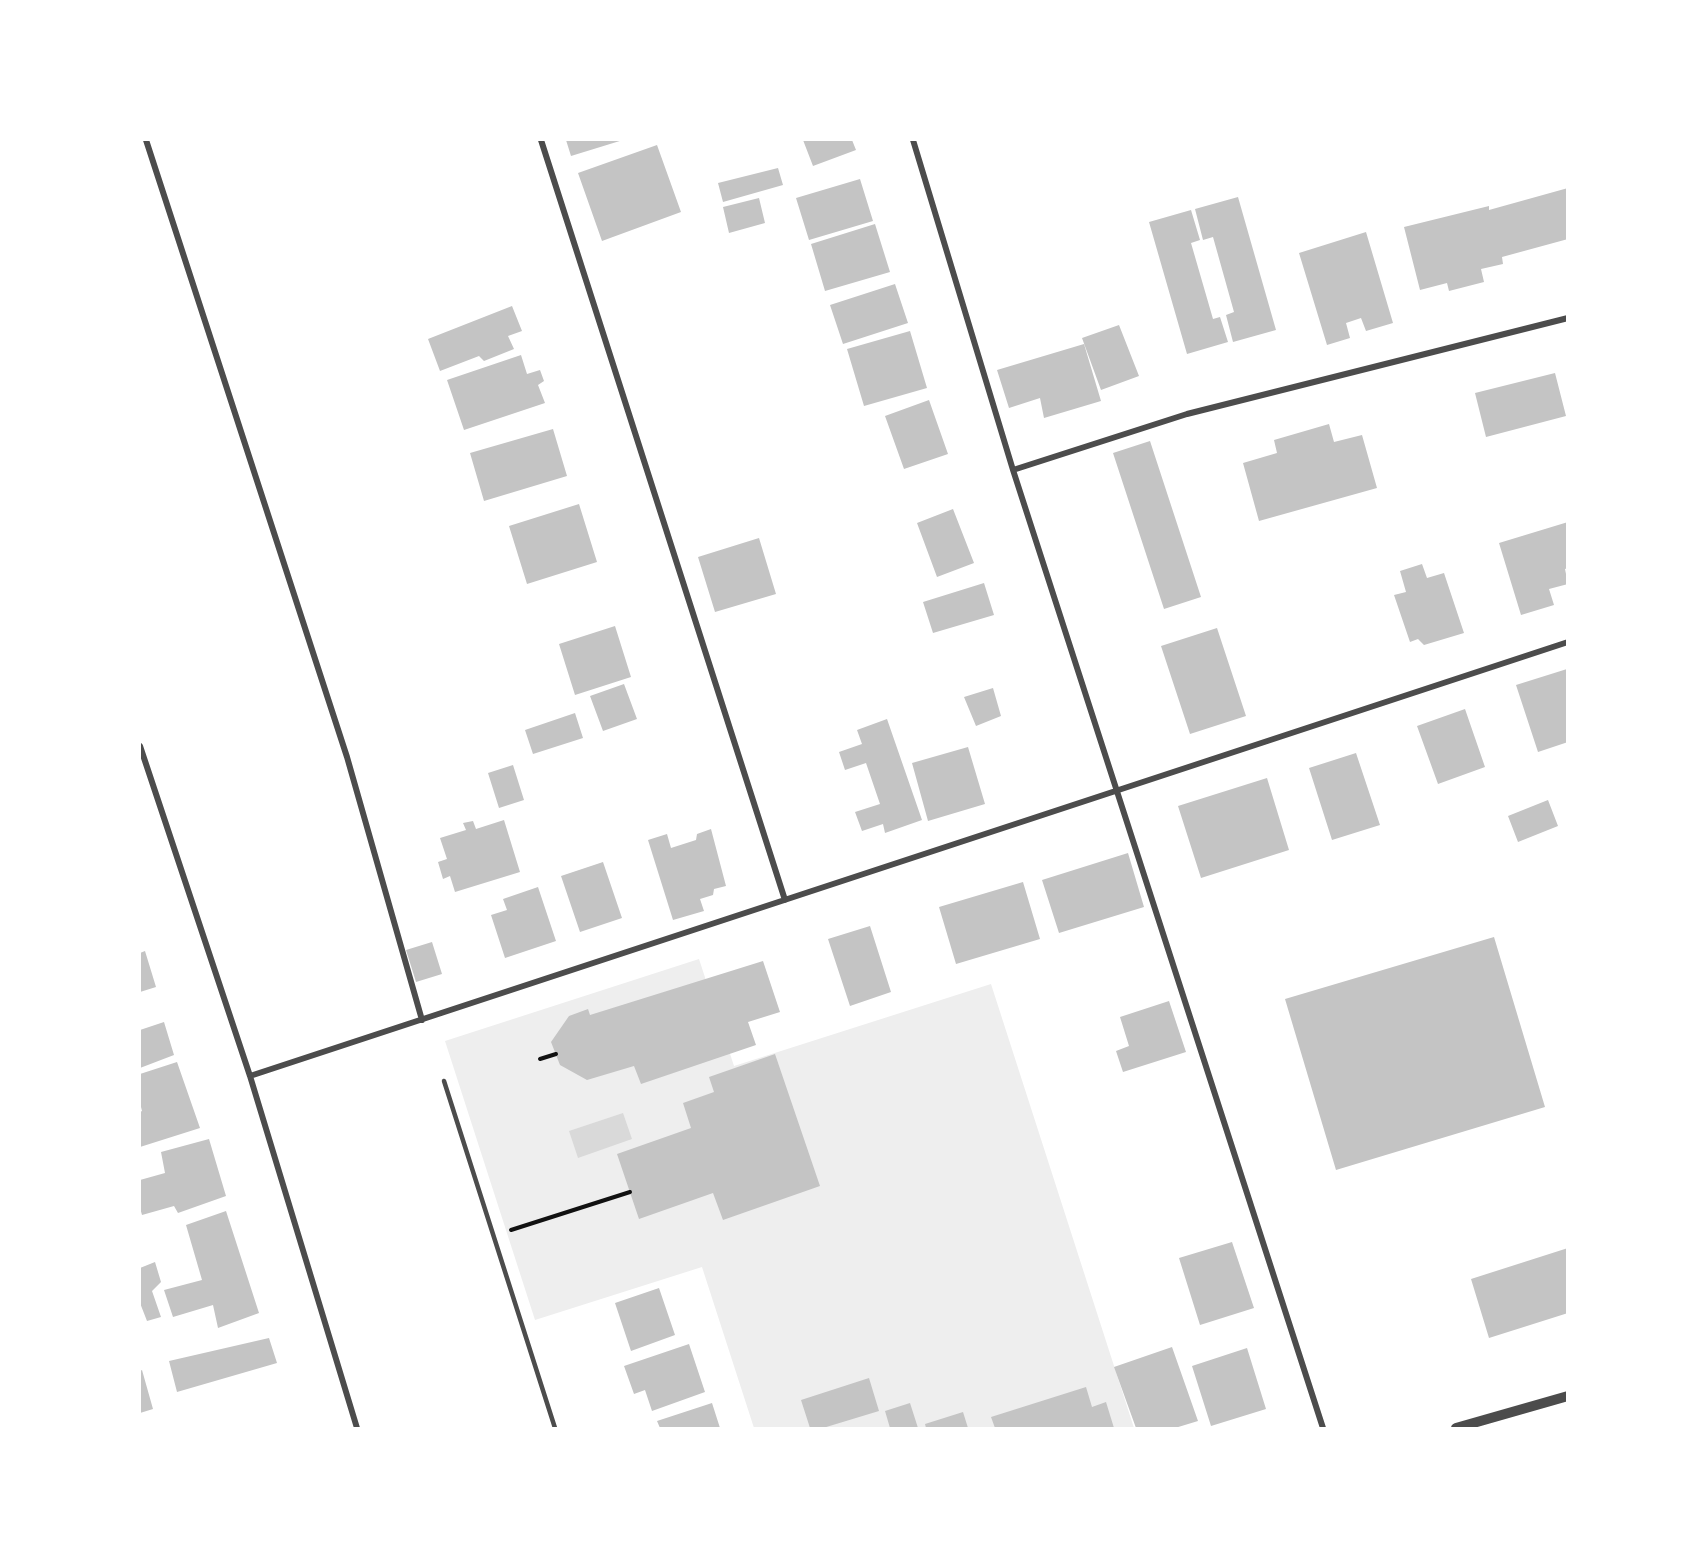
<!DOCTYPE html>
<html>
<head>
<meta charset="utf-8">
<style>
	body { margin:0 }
	#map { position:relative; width:1707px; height:1568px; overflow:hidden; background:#fff; font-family:"Archivo Narrow",sans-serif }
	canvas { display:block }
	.frame { position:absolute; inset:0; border:141px solid #fff; pointer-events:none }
</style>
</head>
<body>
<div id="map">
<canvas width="1707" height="1568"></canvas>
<div class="frame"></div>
</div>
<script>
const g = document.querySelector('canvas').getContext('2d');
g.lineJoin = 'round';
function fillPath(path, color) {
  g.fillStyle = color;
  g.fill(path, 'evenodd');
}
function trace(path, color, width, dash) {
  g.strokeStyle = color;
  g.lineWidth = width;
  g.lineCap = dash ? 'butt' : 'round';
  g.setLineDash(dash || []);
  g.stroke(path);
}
const green = new Path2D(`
	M699 959 734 1066 991 984 1134 1428H754L702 1267 535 1320 445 1041Z`);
const water = new Path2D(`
	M623 1113 632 1139 578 1158 569 1131Z`);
const building = new Path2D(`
	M566 140H623L571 156Z
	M803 140H852L856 150 813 166Z
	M657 145 681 212 602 241 578 173Z
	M778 168 783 185 723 202 718 183Z
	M860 179 873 221 809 240 796 198Z
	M1568 188V239L1502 257 1503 264 1481 269 1484 282 1449 291 1447 283 1420 290 1404 227 1489 206V210Z
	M1238 197 1276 330 1233 342 1226 315 1234 312 1213 237 1203 240 1195 209Z
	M759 198 765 223 729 233 723 207Z
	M1191 210 1200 240 1191 243 1213 319 1220 317 1228 342 1187 354 1149 222Z
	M875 224 890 272 825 291 811 244Z
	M1366 232 1393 323 1366 331 1361 318 1346 323 1350 338 1327 345 1299 253Z
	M895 284 908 323 843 344 830 305Z
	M512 306 522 331 508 336 514 349 484 361 479 356 440 371 428 339Z
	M1119 325 1139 376 1101 390 1082 338Z
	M910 331 927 388 864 406 847 349Z
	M1084 344 1101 401 1044 418 1040 398 1009 408 997 370Z
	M521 355 527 374 540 370 544 381 538 385 545 403 464 430 447 380Z
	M1555 373 1566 416 1486 437 1475 393Z
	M929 400 948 454 904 469 885 416Z
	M1329 424 1334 442 1362 435 1377 488 1259 521 1243 463 1277 453 1274 440Z
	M553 429 567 476 484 501 470 453Z
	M1150 441 1201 597 1164 609 1113 453Z
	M579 504 597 562 527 584 509 526Z
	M953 509 974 563 937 577 917 523Z
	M1568 522V568L1565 569 1568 584 1549 589 1554 605 1521 615 1499 543Z
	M759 538 776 594 715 612 698 557Z
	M1422 564 1427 578 1444 573 1464 633 1424 645 1418 639 1410 642 1394 595 1406 592 1400 571Z
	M984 583 994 615 933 633 923 602Z
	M615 626 631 677 575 695 559 644Z
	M1217 628 1246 716 1190 734 1161 646Z
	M1567 669 1568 742 1538 752 1516 685Z
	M624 684 637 719 603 731 590 696Z
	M993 688 1001 716 976 726 964 697Z
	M1465 709 1485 767 1438 784 1417 726Z
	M575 713 583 738 533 754 525 730Z
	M887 719 922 820 885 833 883 824 862 831 855 812 880 804 866 763 845 770 839 752 862 744 857 730Z
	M968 747 985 804 928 821 912 763Z
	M1356 753 1380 825 1332 840 1309 768Z
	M513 765 524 800 499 808 488 773Z
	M1267 778 1289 850 1201 878 1178 806Z
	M1548 800 1558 826 1518 842 1508 816Z
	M504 820 520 872 455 892 450 876 443 879 438 862 447 859 440 838 466 830 463 823 473 821 476 829Z
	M711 829 726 886 714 889 713 895 700 899 704 911 673 920 648 840 667 834 671 848 696 840 697 834Z
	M1128 853 1144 907 1059 933 1042 880Z
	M603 862 622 918 580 932 561 876Z
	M1023 882 1040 939 956 964 939 907Z
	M538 887 556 941 505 958 491 915 507 910 503 899Z
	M870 926 891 992 850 1006 828 939Z
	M1494 937 1545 1107 1336 1170 1285 999Z
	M432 942 442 974 416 982 406 950Z
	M145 951 156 987 140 992V953Z
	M763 961 780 1012 748 1022 756 1045 641 1084 634 1066 587 1080 560 1065 551 1042 569 1016 588 1009 590 1015Z
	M1169 1001 1186 1052 1123 1072 1116 1051 1129 1046 1120 1017Z
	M164 1022 174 1055 140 1068V1030Z
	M775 1054 820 1186 723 1220 713 1193 639 1219 617 1154 691 1128 683 1103 714 1092 709 1077Z
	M177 1062 200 1128 140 1147V1112L142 1111 140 1103V1074Z
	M209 1139 226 1196 178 1213 174 1206 142 1215 140 1208V1180L165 1173 161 1152Z
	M226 1211 259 1313 218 1328 213 1305 173 1317 164 1290 202 1280 186 1225Z
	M1232 1242 1254 1308 1200 1325 1179 1258Z
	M1568 1248V1313L1489 1338 1471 1279Z
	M155 1262 161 1282 152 1291 161 1317 147 1321 140 1303V1268Z
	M659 1288 675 1335 631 1351 615 1303Z
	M269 1338 277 1363 177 1392 169 1361Z
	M689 1344 705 1392 652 1411 645 1390 634 1394 624 1366Z
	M1172 1347 1198 1421 1175 1428H1136L1114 1367Z
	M1247 1348 1266 1409 1211 1426 1192 1366Z
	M142 1370 153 1409 140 1413V1371Z
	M869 1378 879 1411 823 1428H810L801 1400Z
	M1086 1387 1092 1407 1106 1402 1114 1428H995L991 1417Z
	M712 1403 720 1428H660L657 1421Z
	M910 1403 918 1428H890L885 1411Z
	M963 1412 968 1428H926L925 1424Z`);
const path = new Path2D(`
	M540 1059 556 1054
	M511 1230 630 1192`);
const service = new Path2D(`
	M444 1081 555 1428`);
const minor = new Path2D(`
	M146 140 347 757 422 1020
	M541 140 785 900
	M913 140 1013 470 1323 1428
	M1013 470 1187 414 1568 318
	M140 746 250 1076 357 1428
	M250 1076 1568 642`);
const tertiary = new Path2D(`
	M1456 1428 1568 1396`);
fillPath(green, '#eee');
fillPath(water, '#d9d9d9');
fillPath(building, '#c4c4c4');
trace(path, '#111', 4);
trace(service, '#4c4c4c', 4.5);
trace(minor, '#4c4c4c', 6);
trace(tertiary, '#4c4c4c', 10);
</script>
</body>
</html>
